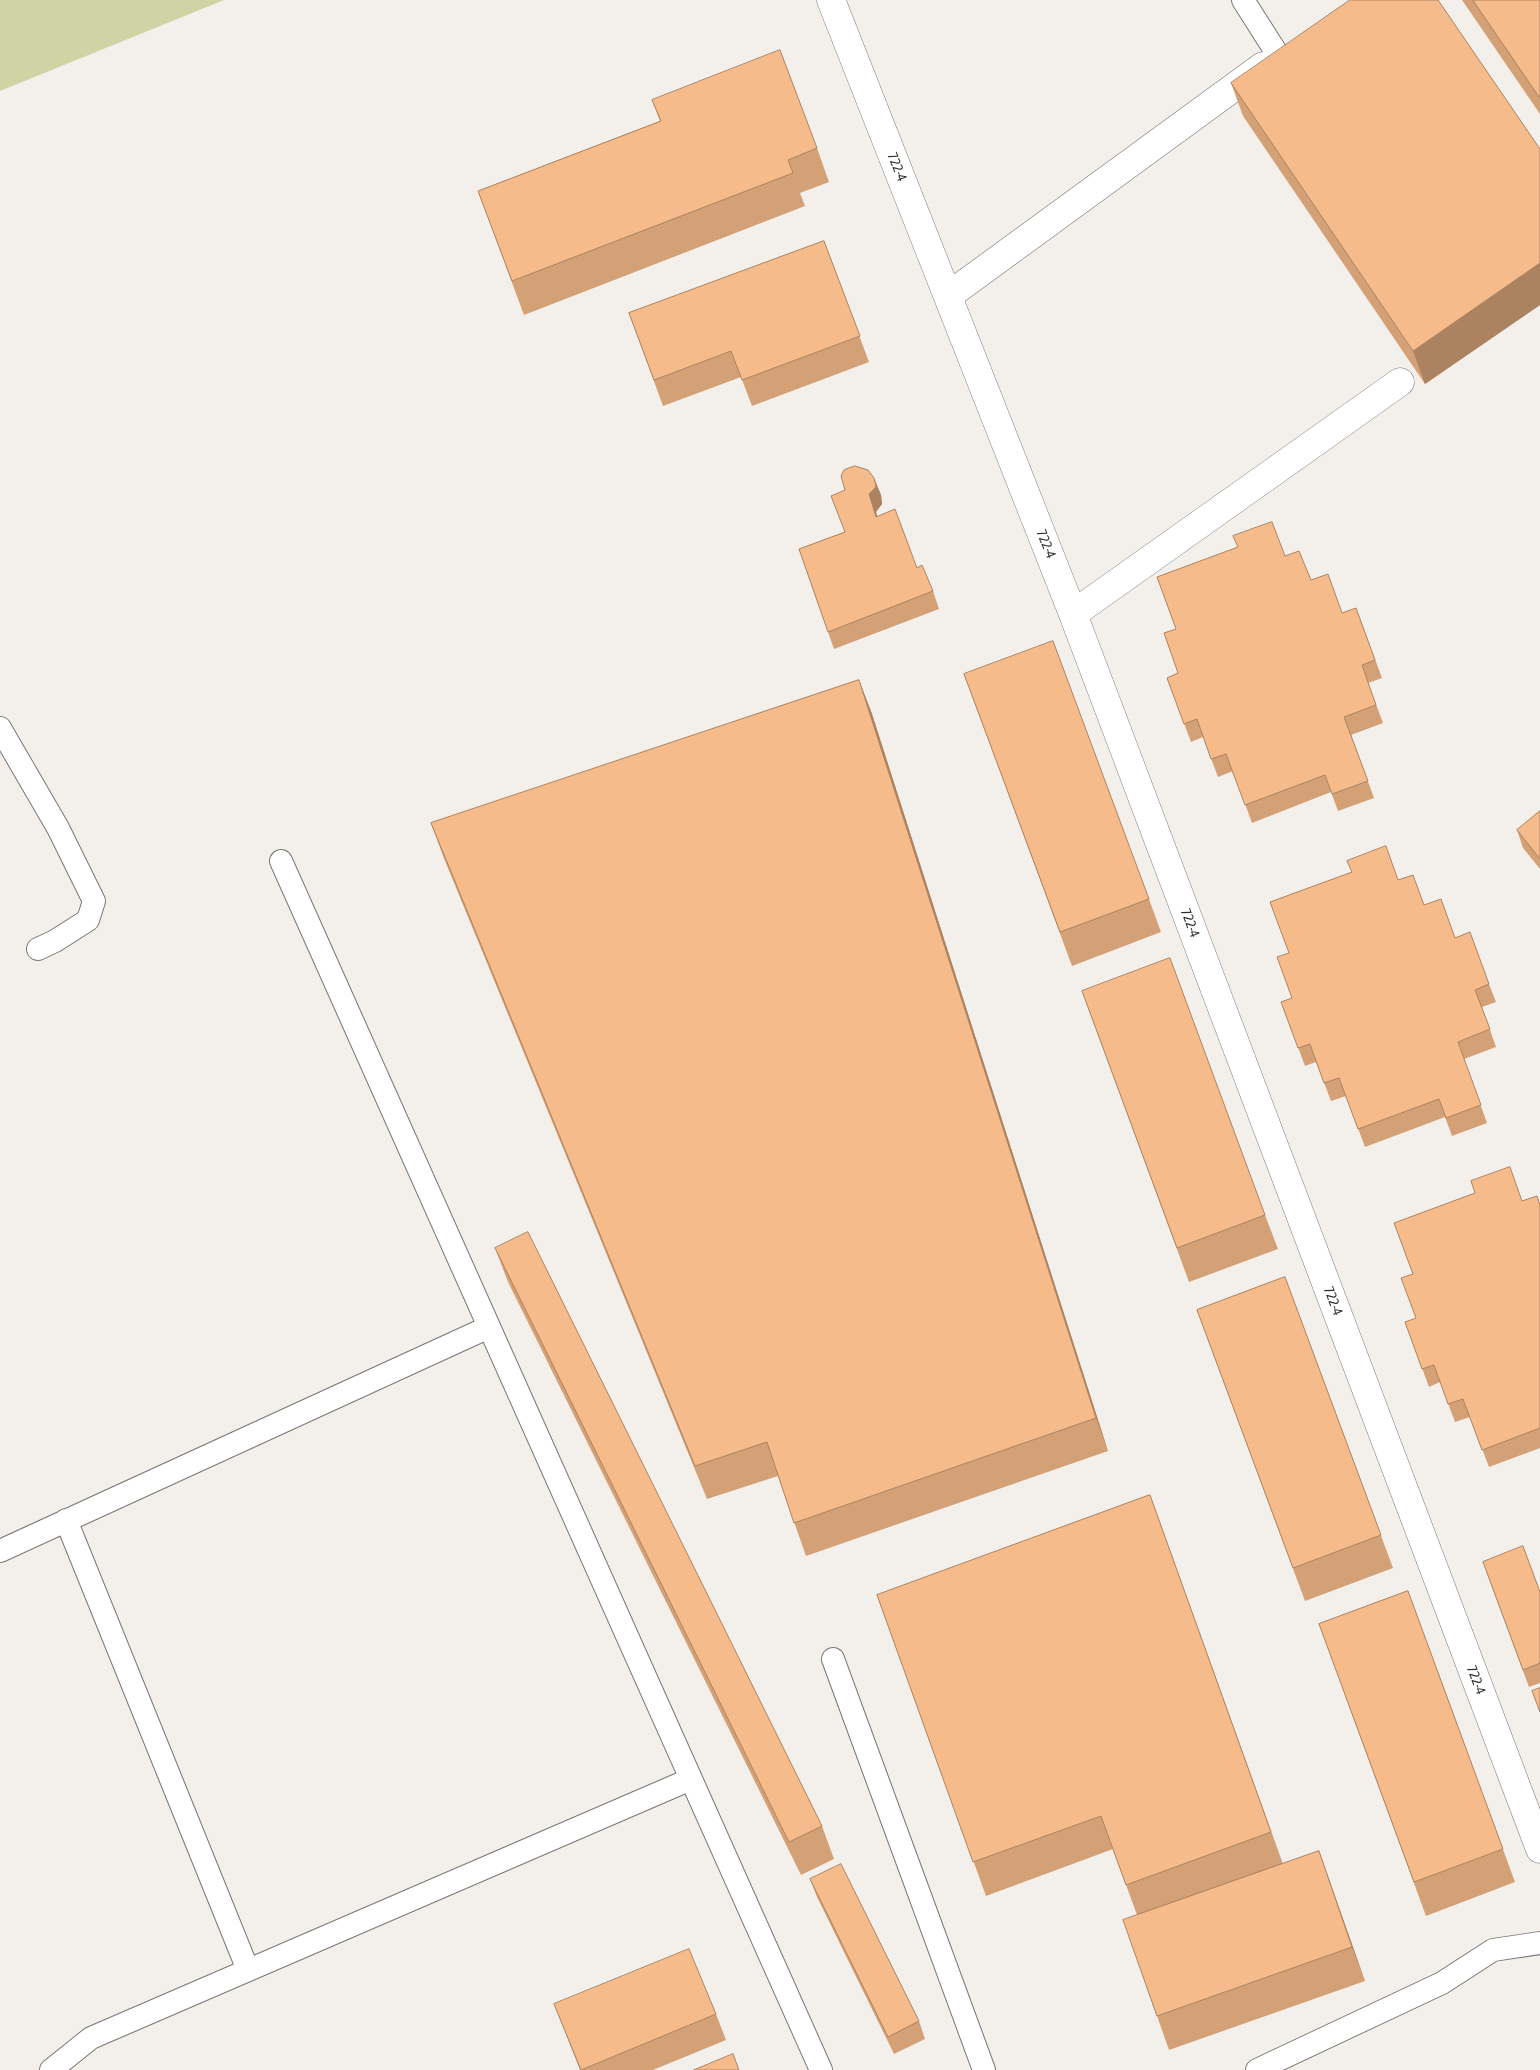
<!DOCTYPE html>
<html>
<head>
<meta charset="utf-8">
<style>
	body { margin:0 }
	canvas { display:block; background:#f3f0ec }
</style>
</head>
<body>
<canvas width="1540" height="2070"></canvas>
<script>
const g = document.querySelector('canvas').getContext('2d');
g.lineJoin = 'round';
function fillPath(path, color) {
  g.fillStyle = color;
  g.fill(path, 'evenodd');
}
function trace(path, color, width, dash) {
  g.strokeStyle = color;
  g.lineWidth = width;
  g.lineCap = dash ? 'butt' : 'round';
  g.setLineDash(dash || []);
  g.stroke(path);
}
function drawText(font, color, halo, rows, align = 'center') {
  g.font = font + ' "Asap Condensed",sans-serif';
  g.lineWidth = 4;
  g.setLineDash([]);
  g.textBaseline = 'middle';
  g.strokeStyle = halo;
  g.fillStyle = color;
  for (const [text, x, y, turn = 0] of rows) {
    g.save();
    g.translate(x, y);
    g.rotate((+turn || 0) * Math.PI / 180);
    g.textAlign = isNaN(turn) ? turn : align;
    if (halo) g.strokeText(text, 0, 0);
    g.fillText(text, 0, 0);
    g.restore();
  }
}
const green = new Path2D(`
	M0 0H224L0 91Z`);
const lane = new Path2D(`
	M1243 0 1278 55
	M0 728 58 828 94 901 88 920 55 941 38 949
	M281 861 821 2070
	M66 1520 248 1970
	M0 1551 489 1327
	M833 1659 984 2070
	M51 2070 91 2038 691 1779
	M1257 2070 1442 1983 1493 1950 1540 1943`);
const street = new Path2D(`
	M831 0 1073 614 1540 1849
	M948 296 1263 66
	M1073 614 1400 382`);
const wall = new Path2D(`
	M1462 0H1540V114Z
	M1231 83 1540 149V305L1425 384 1243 116Z
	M652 100 817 148 829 182 800 193 805 206 524 315 478 191 660 121Z
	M824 241 869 362 752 406 741 377 663 406 629 313Z
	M874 478 881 495 882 504 876 512 877 516 917 568 933 591 939 609 834 649 799 549 845 532Z
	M1285 556 1311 580 1342 613 1356 608 1382 678 1368 683 1383 723 1351 735 1374 798 1338 811 1331 792 1252 823 1233 771 1218 777 1203 737 1191 742 1167 678 1178 673 1176 629Z
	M964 674 1149 899 1161 932 1072 966Z
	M859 680 872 714 1108 1451 806 1556 778 1476 707 1499 443 856 431 823Z
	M1540 811V869L1523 848 1517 830Z
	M1398 880 1424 905 1455 938 1489 984 1496 1002 1482 1007 1496 1047 1464 1059 1487 1123 1452 1136 1445 1117 1365 1147 1346 1096 1331 1101 1316 1062 1305 1066 1281 1002 1292 998Z
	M1082 991 1265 1215 1278 1249 1189 1282Z
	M1522 1201 1540 1205V1448L1489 1467 1470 1417 1455 1422 1440 1382 1429 1387 1405 1322 1416 1319Z
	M495 1248 822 1826 834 1859 801 1875 508 1282Z
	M1285 1277 1393 1568 1305 1601 1197 1310Z
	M1150 1495 1283 1864 1319 1851 1365 1981 1169 2050 1157 2016 1137 1915 1113 1849 986 1896 877 1595Z
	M1483 1562 1540 1592V1683L1529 1687Z
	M1408 1591 1515 1882 1426 1916 1319 1624Z
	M810 1879 919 2021 925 2039 894 2054 817 1897Z
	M554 2004 716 2014 726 2040 653 2070H580Z`);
const shadedWall = new Path2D(`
	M1540 263V305L1425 384 1413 351Z
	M874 478 881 495 882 504 876 512 882 534 876 517 869 494Z
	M859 680 872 714 1108 1451 1096 1418Z
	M1319 1851 1331 1885 1365 1981 1352 1947Z`);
const building = new Path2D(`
	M1350 0H1438L1540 149V263L1413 351 1231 83Z
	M1473 0H1540V98Z
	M780 50 817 148 788 160 793 173 512 281 478 191 661 121 652 100Z
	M824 241 860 336 742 380 731 351 654 380 629 313Z
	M855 466 868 470 874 478 876 487 869 494 876 517 895 509 917 568 922 565 933 591 828 632 799 549 845 532 831 496 845 490 841 476 844 470Z
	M1272 522 1285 556 1299 551 1311 580 1328 574 1342 613 1356 608 1375 660 1362 665 1376 705 1344 717 1368 781 1332 794 1325 775 1245 805 1226 754 1211 759 1197 719 1184 724 1167 678 1178 673 1164 633 1176 629 1157 577 1238 547 1233 536Z
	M1053 641 1149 899 1060 932 964 674Z
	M859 680 1096 1418 794 1523 767 1442 695 1466 431 823Z
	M1540 811V859L1517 830Z
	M1386 846 1398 880 1413 875 1424 905 1441 899 1455 938 1470 932 1489 984 1475 990 1490 1029 1458 1042 1481 1105 1446 1118 1439 1099 1358 1129 1339 1078 1324 1083 1310 1044 1298 1048 1281 1002 1292 998 1277 957 1289 953 1270 902 1352 872 1347 861Z
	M1170 958 1265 1215 1177 1248 1082 991Z
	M1510 1167 1522 1201 1537 1196 1540 1205V1428L1482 1450 1463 1399 1448 1404 1434 1365 1422 1369 1405 1322 1416 1318 1401 1278 1413 1274 1394 1223 1475 1193 1471 1181Z
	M528 1232 822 1826 789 1842 495 1248Z
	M1285 1277 1381 1535 1293 1568 1197 1310Z
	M1150 1495 1271 1832 1126 1885 1101 1816 973 1862 877 1595Z
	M1523 1546 1540 1592V1663L1523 1670 1483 1562Z
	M1408 1591 1503 1849 1414 1882 1319 1624Z
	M1540 1688V1712L1532 1691Z
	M1319 1851 1352 1947 1157 2016 1123 1920Z
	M841 1864 919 2021 888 2037 810 1879Z
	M689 1949 716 2014 581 2070 554 2004Z
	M733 2054 739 2070H694Z`);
const streetNames = [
	["722-4",897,167,68],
	["722-4",1046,544,68],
	["722-4",1190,923,69],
	["722-4",1333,1301,69],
	["722-4",1476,1680,69]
];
fillPath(green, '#cfd4a5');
trace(lane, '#797773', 24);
trace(street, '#797773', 29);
trace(lane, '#fff', 22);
trace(street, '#fff', 28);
fillPath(wall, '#d4a177');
fillPath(shadedWall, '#ac8361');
fillPath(building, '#f6bb8a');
trace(building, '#ac8361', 1);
drawText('14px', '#31302e', '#fff', streetNames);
</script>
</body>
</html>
